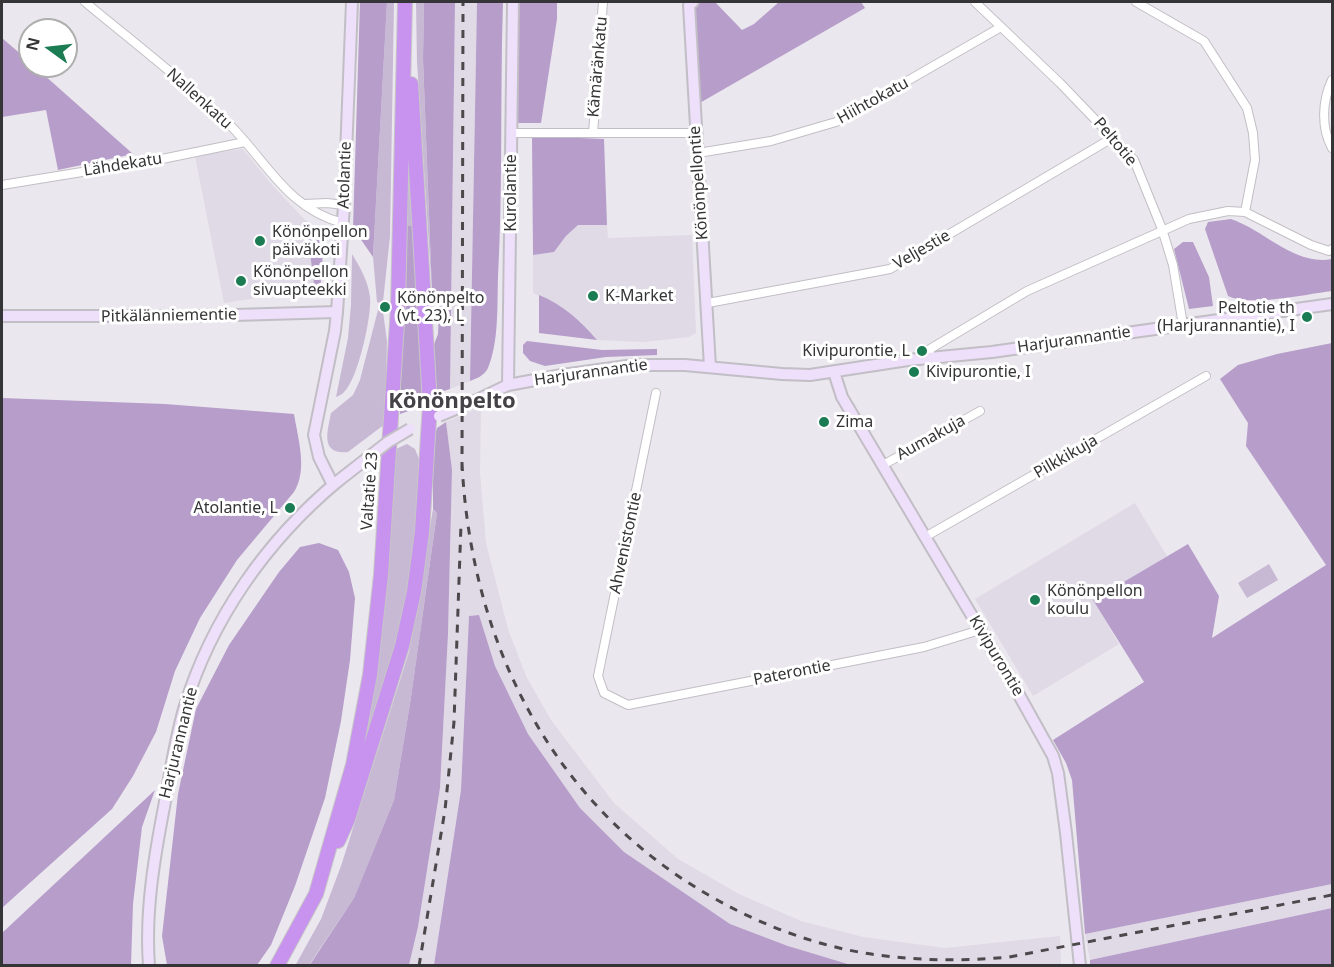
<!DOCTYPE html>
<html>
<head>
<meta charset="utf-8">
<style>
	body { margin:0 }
	#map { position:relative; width:1334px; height:967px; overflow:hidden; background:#ebe7ee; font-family:"Noto Sans",sans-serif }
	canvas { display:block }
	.frame { position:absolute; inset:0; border:3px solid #353436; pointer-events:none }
	.north { position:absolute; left:18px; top:18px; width:60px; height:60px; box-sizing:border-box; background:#fff; border:2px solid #aeaeaf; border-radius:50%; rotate:285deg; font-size:16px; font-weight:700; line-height:24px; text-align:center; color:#353436 }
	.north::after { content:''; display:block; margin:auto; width:21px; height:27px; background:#1b7c54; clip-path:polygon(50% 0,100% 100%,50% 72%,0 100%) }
</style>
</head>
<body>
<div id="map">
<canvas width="1334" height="967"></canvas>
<div class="frame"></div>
<div class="north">N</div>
</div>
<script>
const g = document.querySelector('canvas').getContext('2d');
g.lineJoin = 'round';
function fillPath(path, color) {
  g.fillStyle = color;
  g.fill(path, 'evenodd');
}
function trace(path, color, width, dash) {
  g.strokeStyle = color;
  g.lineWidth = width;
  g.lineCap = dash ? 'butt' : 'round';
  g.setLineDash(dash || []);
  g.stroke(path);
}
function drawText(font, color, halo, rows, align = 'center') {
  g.font = font + ' "Noto Sans",sans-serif';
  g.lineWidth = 6;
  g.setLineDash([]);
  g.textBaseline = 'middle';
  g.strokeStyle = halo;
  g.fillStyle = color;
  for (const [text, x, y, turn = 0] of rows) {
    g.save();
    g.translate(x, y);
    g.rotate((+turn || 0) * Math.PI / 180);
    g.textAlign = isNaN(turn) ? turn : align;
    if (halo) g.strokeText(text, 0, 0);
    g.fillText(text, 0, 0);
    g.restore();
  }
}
const built = new Path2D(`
	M455 2H477L470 381 450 389Z
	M243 149 273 186 306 221 315 292 300 296 282 294 224 303 195 156Z
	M578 225H607L608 238 692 235 696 333 689 337 644 342 597 340 581 322 560 306 533 293V255L554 252 566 236Z
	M481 407 480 473 486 543 508 629 526 676 551 720 614 803 678 859 739 894 801 921 863 937 945 948 1060 936 1061 965H851L794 948 730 924 624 852 580 808 528 734 495 666 478 615 469 616 461 790 434 965 409 966 418 927 440 788 448 634 452 470 446 422Z
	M1135 503 1167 556 1094 600 1119 644 1033 696 975 599Z
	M1332 884V908L1090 960 1085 934Z`);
const green = new Path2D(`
	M387 2H394L390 236 383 302 380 303 377 302 373 257Z
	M416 2H424L423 59 432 292 417 62Z
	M408 127 413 226H406Z
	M352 254C360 267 368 281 370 297 372 315 358 380 344 392 344 393 337 397 336 397L348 338 351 305Z
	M378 310 383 312 387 341 385 424 348 452C319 455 328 430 331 413L353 395 360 380Z
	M407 444 415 449 419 459 413 563 407 601 361 765 381 644 396 449Z
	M433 509 437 513 410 704 394 800 354 898 309 965 295 966 321 919 341 866 409 652Z
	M1269 564 1278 580 1247 598 1238 583Z`);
const forest = new Path2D(`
	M360 2H387L373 257 353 228Z
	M424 2H455L450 389 438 393 435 389 433 347 438 334 439 310 432 292 423 59Z
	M477 2H503C500 93 503 185 498 277 497 306 499 341 488 368 484 376 477 378 470 381Z
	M517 2H557V19L541 123H518Z
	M701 2H715L742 30 754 24 779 2H861L865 8 698 104 694 8Z
	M2 38 30 62V66H34L133 154 58 170 46 110 2 117Z
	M532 136 604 139 607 225H578L566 236 554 252 533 255Z
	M1231 219C1266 231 1294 266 1332 259V291C1307 294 1249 307 1228 296L1205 229 1208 222Z
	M306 221 324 238 320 292H315Z
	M406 226H413L424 385 423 406 400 414Z
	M1183 242H1193L1209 277 1213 306 1189 309 1174 249Z
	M539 295C562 304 581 321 597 340L539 333Z
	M527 341 602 350 657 349V355L606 357 545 366 530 361 523 353V345Z
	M1332 343V884L1085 934 1072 780 1066 763 1053 740 1144 682 1093 600 1188 544 1219 596 1212 638 1326 565 1246 446 1248 423 1220 379 1238 365 1277 354Z
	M2 398 165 404 294 414C298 439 308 470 294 492L237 560 200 618 175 671 156 732 133 776 112 809 2 908Z
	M446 422 452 470 448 634 440 788 418 927 409 965 309 966 354 898 394 800 410 704 437 513 433 509V441L437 428Z
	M319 543 338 550 349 572 355 598 350 660 341 721 325 798 295 886 271 945 257 965H167L162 936 178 794 196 709 229 645 279 572 300 547Z
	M479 615 495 666 528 734 580 808 624 852 730 924 788 946 851 965H434L461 790 469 616Z
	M155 790 142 827 133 904 131 965H2V933Z
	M1332 908V965H1090V960Z`);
const street = new Path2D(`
	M85 2C133 42 183 80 228 123 266 160 287 209 343 223
	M975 2 1060 83 1134 160 1162 229 1173 265 1183 325
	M1136 2 1204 41 1247 108 1253 133 1255 160 1245 212
	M1332 80C1322 101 1321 128 1332 148
	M512 133H695
	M593 133 603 2
	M698 153 771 141 836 122 1001 27
	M2 185 162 159 245 142
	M304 204 327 203 344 205
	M708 303 890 269 1114 137
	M929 358 930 349 1027 291 1189 219 1228 211 1245 212 1311 245 1329 251 1332 249
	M656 393 598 676 604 693 628 705 924 647 980 630
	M883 465 980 411
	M925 537 1206 376`);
const secondary = new Path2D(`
	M693 2 689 5 710 367
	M2 316H200L337 312
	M834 372 842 397 1019 695 1053 756 1058 773 1066 833 1080 966
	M508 385 513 2
	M477 400 508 385 562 375 634 365H685L782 374 810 375 908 360 992 352 1332 304
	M333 485 319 457 314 435 335 331 337 312 344 205 352 2
	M149 966C145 912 154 859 164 807 170 774 175 741 184 709 211 619 267 540 338 481`);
const highway = new Path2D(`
	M338 841 348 819 402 646 414 592 422 532 430 404 411 84
	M277 966 316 894 353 765 370 675 381 575 398 307 405 2`);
const rail = new Path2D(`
	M462 463C471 647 555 811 719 901 768 928 823 948 878 955 922 961 965 961 1009 957L1332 895
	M462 470 463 2
	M419 966 445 810 454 722 461 524`);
const secondaryBridge = new Path2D(`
	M439 416 477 400
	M338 481 388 442 410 429`);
const markers = [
	[260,241,6,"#1b7c54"],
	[241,281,6,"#1b7c54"],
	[593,296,6,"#1b7c54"],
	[385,307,6,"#1b7c54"],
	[1307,317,6,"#1b7c54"],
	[922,351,6,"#1b7c54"],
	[914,372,6,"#1b7c54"],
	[824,422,6,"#1b7c54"],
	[290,508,6,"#1b7c54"],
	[1035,600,6,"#1b7c54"]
];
const streetNames = [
	["Kämäränkatu",598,67,-85],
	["Nallenkatu",199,99,42],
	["Hiihtokatu",873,101,-29],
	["Peltotie",1115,142,50],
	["Lähdekatu",123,165,-9],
	["Atolantie",345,175,-88],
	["Könönpellontie",699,183,-94],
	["Kurolantie",511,193,-90],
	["Veljestie",922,250,-30],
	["Pitkälänniementie",169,316,-1],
	["Harjurannantie",1074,340,-8],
	["Harjurannantie",591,373,-8],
	["Aumakuja",931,438,-29],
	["Pilkkikuja",1066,457,-30],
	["Valtatie 23",370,491,-86],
	["Ahvenistontie",626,543,-78],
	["Kivipurontie",996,656,59],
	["Paterontie",792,673,-11],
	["Harjurannantie",179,743,-76]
];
const poiNames = [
	["Könönpellon",272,232],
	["päiväkoti",272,250],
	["Könönpellon",253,272],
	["sivuapteekki",253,290],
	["K-Market",605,296],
	["Könönpelto",397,298],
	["(vt. 23), L",397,316],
	["Peltotie th",1295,308,"right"],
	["(Harjurannantie), I",1295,326,"right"],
	["Kivipurontie, L",910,351,"right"],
	["Kivipurontie, I",926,372],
	["Zima",836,422],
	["Atolantie, L",278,508,"right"],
	["Könönpellon",1047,591],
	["koulu",1047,609]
];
const districtNames = [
	["Könönpelto",452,402]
];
fillPath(built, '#e0d9e6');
fillPath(green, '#c7b8d4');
fillPath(forest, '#b69dca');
trace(street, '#c2bec5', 10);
trace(secondary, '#c2bec5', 14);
trace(highway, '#c6c6c7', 16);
trace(street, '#fff', 8);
trace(secondary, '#eedffa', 10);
trace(highway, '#c893ee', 14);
trace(rail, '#4b494c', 3, [8, 8]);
trace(secondaryBridge, '#c2bec5', 14, []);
trace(secondaryBridge, '#eedffa', 10);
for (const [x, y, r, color] of markers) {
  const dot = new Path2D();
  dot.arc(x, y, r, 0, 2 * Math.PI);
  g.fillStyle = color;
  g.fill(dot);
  trace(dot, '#fff', 2);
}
drawText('16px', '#353436', '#fff', streetNames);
drawText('16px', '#353436', '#fff', poiNames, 'left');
drawText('bold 22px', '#454247', '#fff', districtNames);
</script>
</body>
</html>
